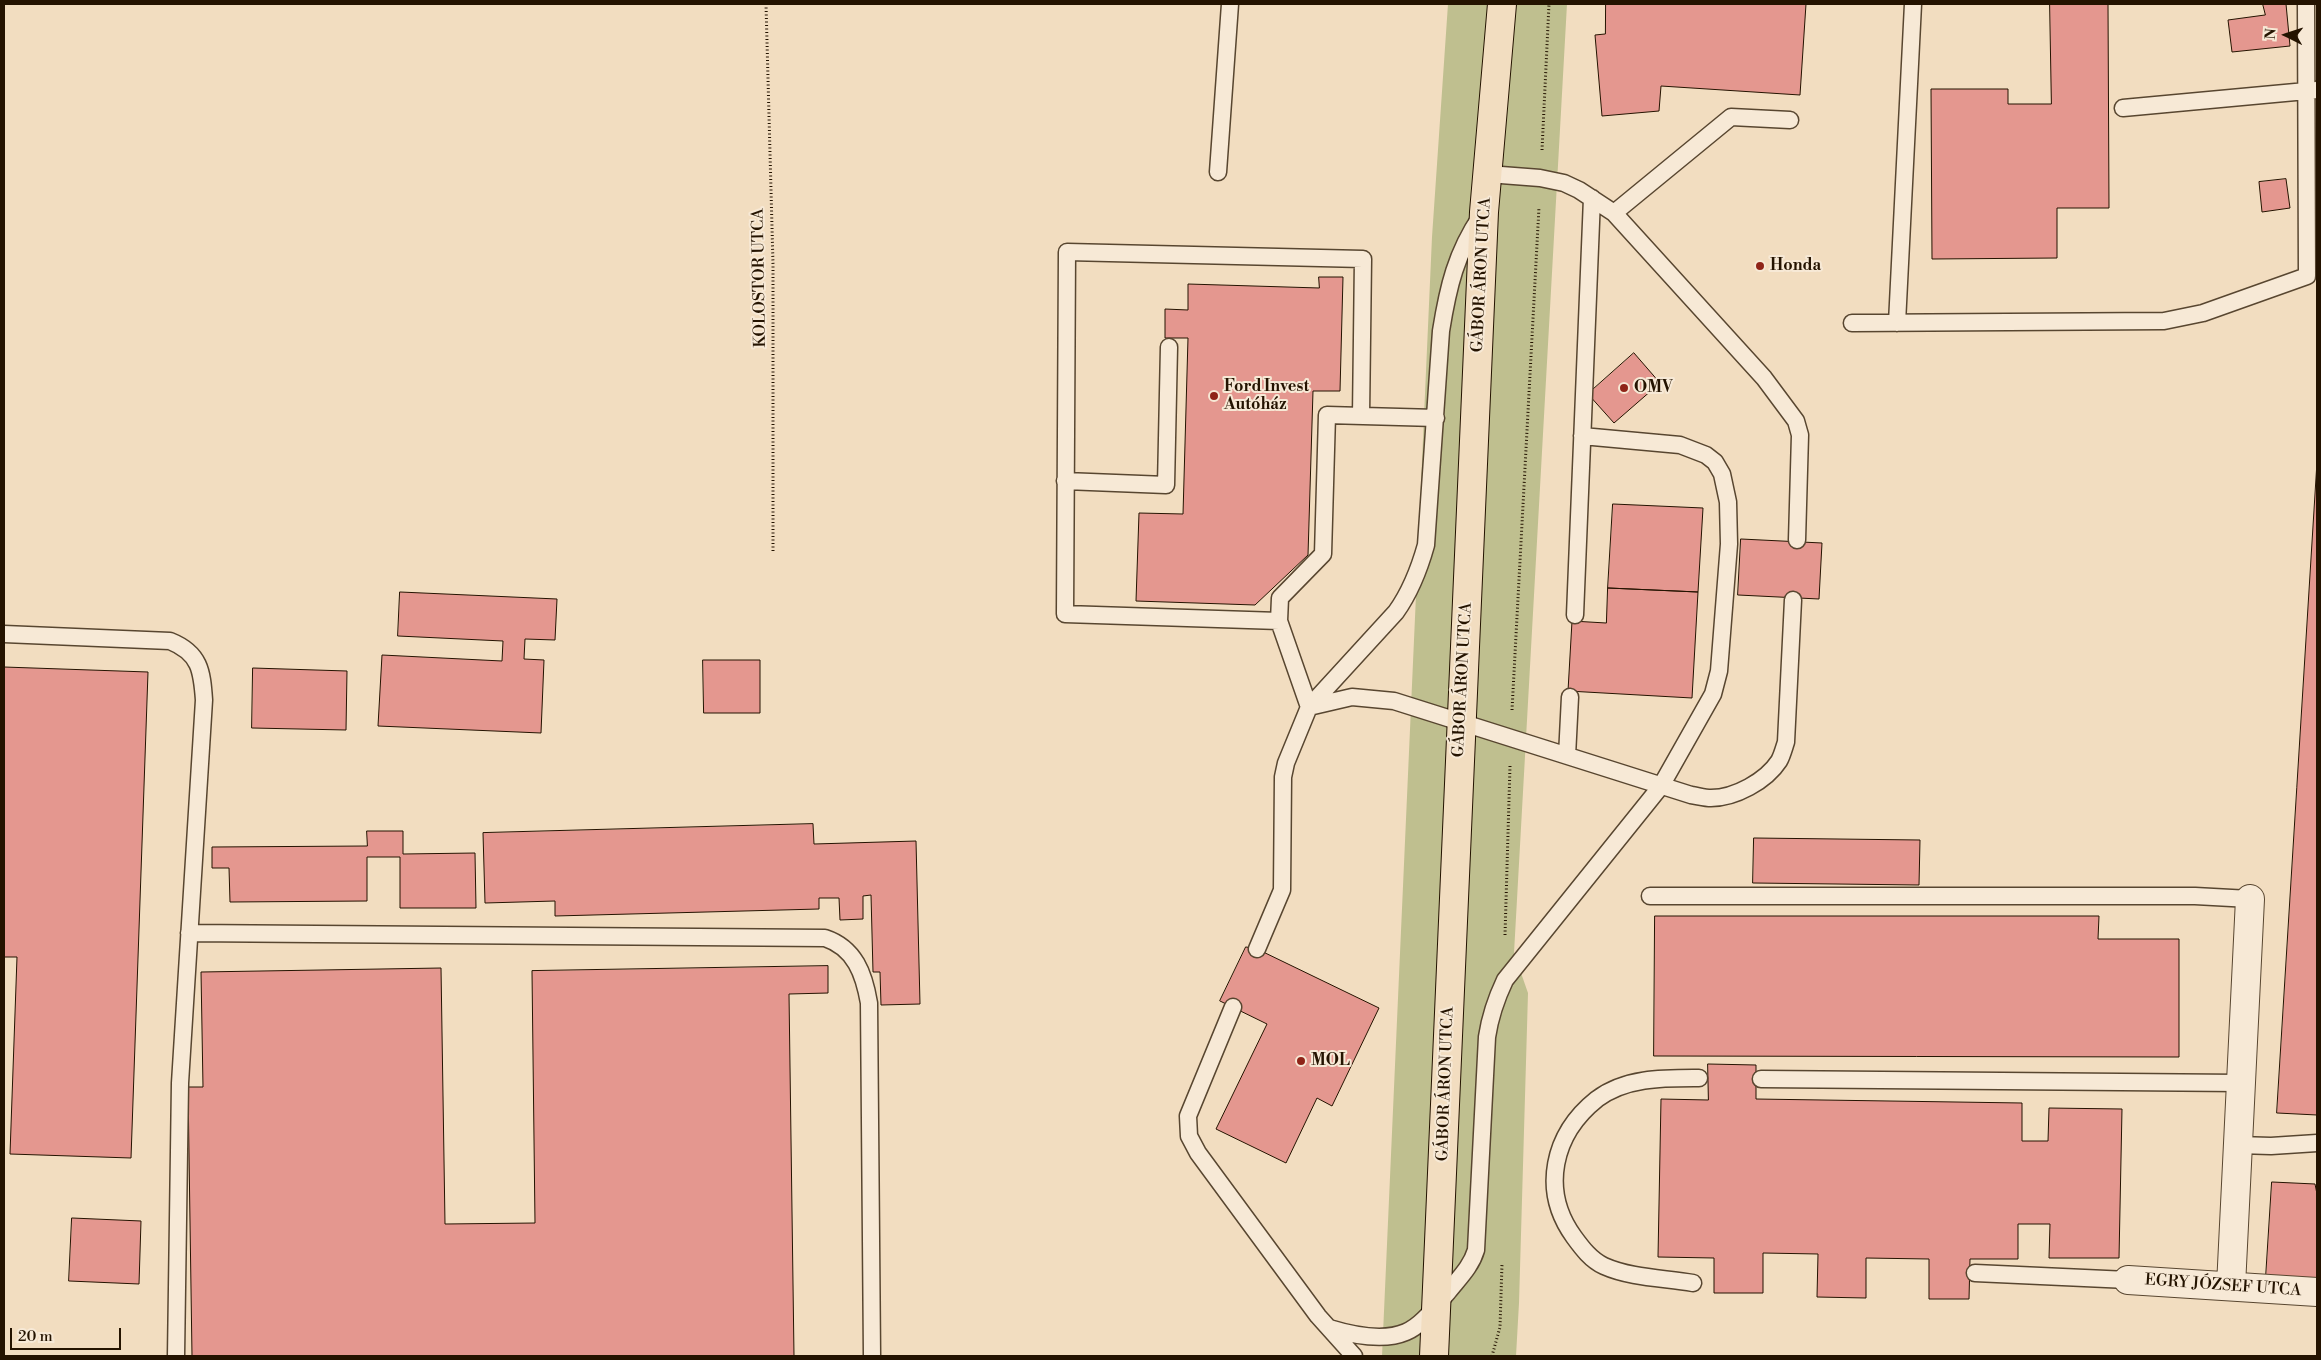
<!DOCTYPE html>
<html>
<head>
<meta charset="utf-8">
<style>
	body { margin:0 }
	#map { position:relative; width:2321px; height:1360px; overflow:hidden; background:#f2ddc0; font-family:"Libre Bodoni",serif }
	canvas { display:block }
	.frame { position:absolute; inset:0; border:5px solid #241300; pointer-events:none }
	.north { position:absolute; left:2261px; top:10px; width:50px; height:50px; -webkit-text-stroke:4px #f7e9d6; paint-order:stroke; rotate:274deg; font-size:14px; font-weight:700; line-height:20px; text-align:center; color:#241300 }
	.north::after { content:''; display:block; margin:auto; width:18px; height:22px; background:#241300; clip-path:polygon(50% 0,100% 100%,50% 72%,0 100%) }
	.scale { position:absolute; left:10px; top:1328px; width:111px; height:22px; box-sizing:border-box; border:2px solid #241300; border-top:0; padding-left:6px; font-size:15px; line-height:18px; white-space:nowrap; color:#241300; -webkit-text-stroke:4px #f7e9d6; paint-order:stroke }
</style>
</head>
<body>
<div id="map">
<canvas width="2321" height="1360"></canvas>
<div class="frame"></div>
<div class="north">N</div>
<div class="scale">20 m</div>
</div>
<script>
const g = document.querySelector('canvas').getContext('2d');
g.lineJoin = 'round';
function fillPath(path, color) {
  g.fillStyle = color;
  g.fill(path, 'evenodd');
}
function trace(path, color, width, dash) {
  g.strokeStyle = color;
  g.lineWidth = width;
  g.lineCap = dash ? 'butt' : 'round';
  g.setLineDash(dash || []);
  g.stroke(path);
}
function drawText(font, color, halo, rows, align = 'center') {
  g.font = font + ' "Libre Bodoni",serif';
  g.lineWidth = 4;
  g.setLineDash([]);
  g.textBaseline = 'middle';
  g.strokeStyle = halo;
  g.fillStyle = color;
  for (const [text, x, y, turn = 0] of rows) {
    g.save();
    g.translate(x, y);
    g.rotate((+turn || 0) * Math.PI / 180);
    g.textAlign = isNaN(turn) ? turn : align;
    if (halo) g.strokeText(text, 0, 0);
    g.fillText(text, 0, 0);
    g.restore();
  }
}
const green = new Path2D(`
	M1448 4H1567L1514 953 1528 993 1519 1303 1516 1356H1382L1432 237Z`);
const building = new Path2D(`
	M1606 4H1806L1800 95 1661 86 1659 111 1602 116 1595 35 1605 34Z
	M2050 4H2108L2109 208H2057V258L1932 259 1931 89H2008V104H2051Z
	M2263 4H2286L2290 46 2232 52 2228 20 2265 15Z
	M2286 179 2290 208 2262 212 2259 182Z
	M1319 277H1343L1340 391H1313L1308 555 1255 605 1136 601 1139 513 1183 514 1188 338H1165V309L1188 310V284L1319 288Z
	M1634 353 1660 383 1614 423 1588 394Z
	M2317 462V1115L2277 1113Z
	M1613 504 1703 508 1698 592 1608 588Z
	M1741 539 1822 543 1819 599 1738 595Z
	M1608 588 1698 592 1692 698 1568 691 1572 621 1606 623Z
	M400 592 557 599 555 640 525 639 524 659 544 660 541 733 378 726 382 655 502 661 503 641 398 636Z
	M703 660H760V713H704Z
	M4 667 148 672 131 1158 10 1154 17 957H4Z
	M253 668 347 671 346 730 252 728Z
	M813 824 814 844 916 841 920 1004 881 1005 880 972H873L871 895 863 896V919L840 920 839 898H819V909L555 916V901L485 903 483 833Z
	M367 831H403V854L475 853 476 908H400V857H367V901L230 902 229 868H212V847L367 846Z
	M1754 838 1920 840 1919 885 1753 883Z
	M1655 916H2099L2098 939H2179V1057L1654 1056Z
	M1246 947 1257 949 1379 1008 1332 1106 1317 1098 1286 1163 1216 1129 1267 1024 1220 1001Z
	M828 966V993L789 994 794 1356H192L188 1087H203L201 972 441 968 445 1224 535 1223 532 971Z
	M1708 1064 1756 1065V1099L2022 1103V1141H2048L2049 1108 2122 1109 2119 1258H2049L2050 1224H2018V1259H1970L1969 1299H1929V1259L1866 1258V1298L1817 1297 1818 1254 1763 1253V1293H1714V1258L1658 1257 1661 1099 1708 1100Z
	M2272 1182 2315 1184 2317 1194V1280L2266 1277Z
	M72 1218 141 1221 139 1284 69 1281Z`);
const path = new Path2D(`
	M766 4 773 264V552
	M1542 150 1549 4
	M1512 710 1539 207
	M1505 935 1510 766
	M1492 1356 1500 1327 1502 1264`);
const lane = new Path2D(`
	M2123 108 2317 90
	M1218 172 1230 4
	M1488 174 1540 178 1564 183 1579 190 1614 213 1764 378 1796 421 1800 435 1797 540
	M1614 213 1731 117 1790 120
	M1852 323 2164 321 2203 313 2307 276 2306 4
	M1897 323 1913 4
	M1436 418 1327 415 1323 554 1280 598 1279 621 1309 707 1352 697 1394 701 1691 795C1698 796 1705 798 1711 798 1735 798 1766 781 1779 761 1782 756 1784 748 1786 742L1793 600
	M1065 481 1166 485 1169 347
	M1575 615 1592 198
	M1279 621 1065 614 1067 252 1363 259 1361 416
	M4 634 170 641C200 653 202 671 204 700L180 1083 176 1356
	M1567 756 1570 697
	M1650 896H2195L2250 899
	M189 933 825 938C855 948 864 974 869 1003L872 1356
	M1257 949 1282 890 1283 777 1286 763 1309 707 1396 612C1411 591 1419 570 1426 545L1441 331C1448 287 1456 253 1481 216
	M1233 1007 1188 1116 1189 1136 1198 1153 1318 1316 1354 1356
	M1761 1079 2241 1083
	M2238 1145 2271 1146 2317 1143
	M1975 1273 2128 1280
	M1693 1283C1664 1278 1631 1278 1604 1266 1591 1260 1582 1248 1574 1237 1540 1190 1553 1134 1597 1099 1626 1077 1665 1078 1699 1078
	M1329 1328C1352 1335 1383 1342 1406 1332 1423 1325 1436 1305 1448 1292 1459 1278 1471 1267 1476 1250L1487 1037C1490 1017 1496 999 1505 980L1661 786 1713 694 1719 671 1729 544 1728 502 1722 474 1715 462 1706 455 1680 445 1582 436`);
const street = new Path2D(`
	M2128 1280 2317 1292
	M2231 1286 2250 899`);
const primary = new Path2D(`
	M1434 1356 1484 212 1502 4`);
const markers = [
	[1760,266,5,"#8f2418"],
	[1624,388,5,"#8f2418"],
	[1214,396,5,"#8f2418"],
	[1301,1061,5,"#8f2418"]
];
const poiNames = [
	["Honda",1770,266],
	["Ford Invest",1224,387],
	["Autóház",1224,405],
	["OMV",1634,388],
	["MOL",1311,1061]
];
const streetNames = [
	["GÁBOR ÁRON UTCA",1482,275,-87],
	["KOLOSTOR UTCA",760,278,-91],
	["GÁBOR ÁRON UTCA",1463,680,-87],
	["GÁBOR ÁRON UTCA",1446,1084,-88],
	["EGRY JÓZSEF UTCA",2223,1286,4]
];
fillPath(green, '#bfbf8f');
fillPath(building, '#e4978f');
trace(building, '#241300', 1);
trace(lane, '#584630', 19);
trace(street, '#584630', 30);
trace(primary, '#241300', 30);
trace(path, '#241300', 3, [1, 2.5]);
trace(lane, '#f7e9d6', 16);
trace(street, '#f7e9d6', 28);
trace(primary, '#f2ddc0', 28);
for (const [x, y, r, color] of markers) {
  const dot = new Path2D();
  dot.arc(x, y, r, 0, 2 * Math.PI);
  g.fillStyle = color;
  g.fill(dot);
  trace(dot, '#f7e9d6', 2);
}
drawText('bold 16px', '#241300', '#f7e9d6', poiNames, 'left');
drawText('16px', '#241300', '#f7e9d6', streetNames);
</script>
</body>
</html>
